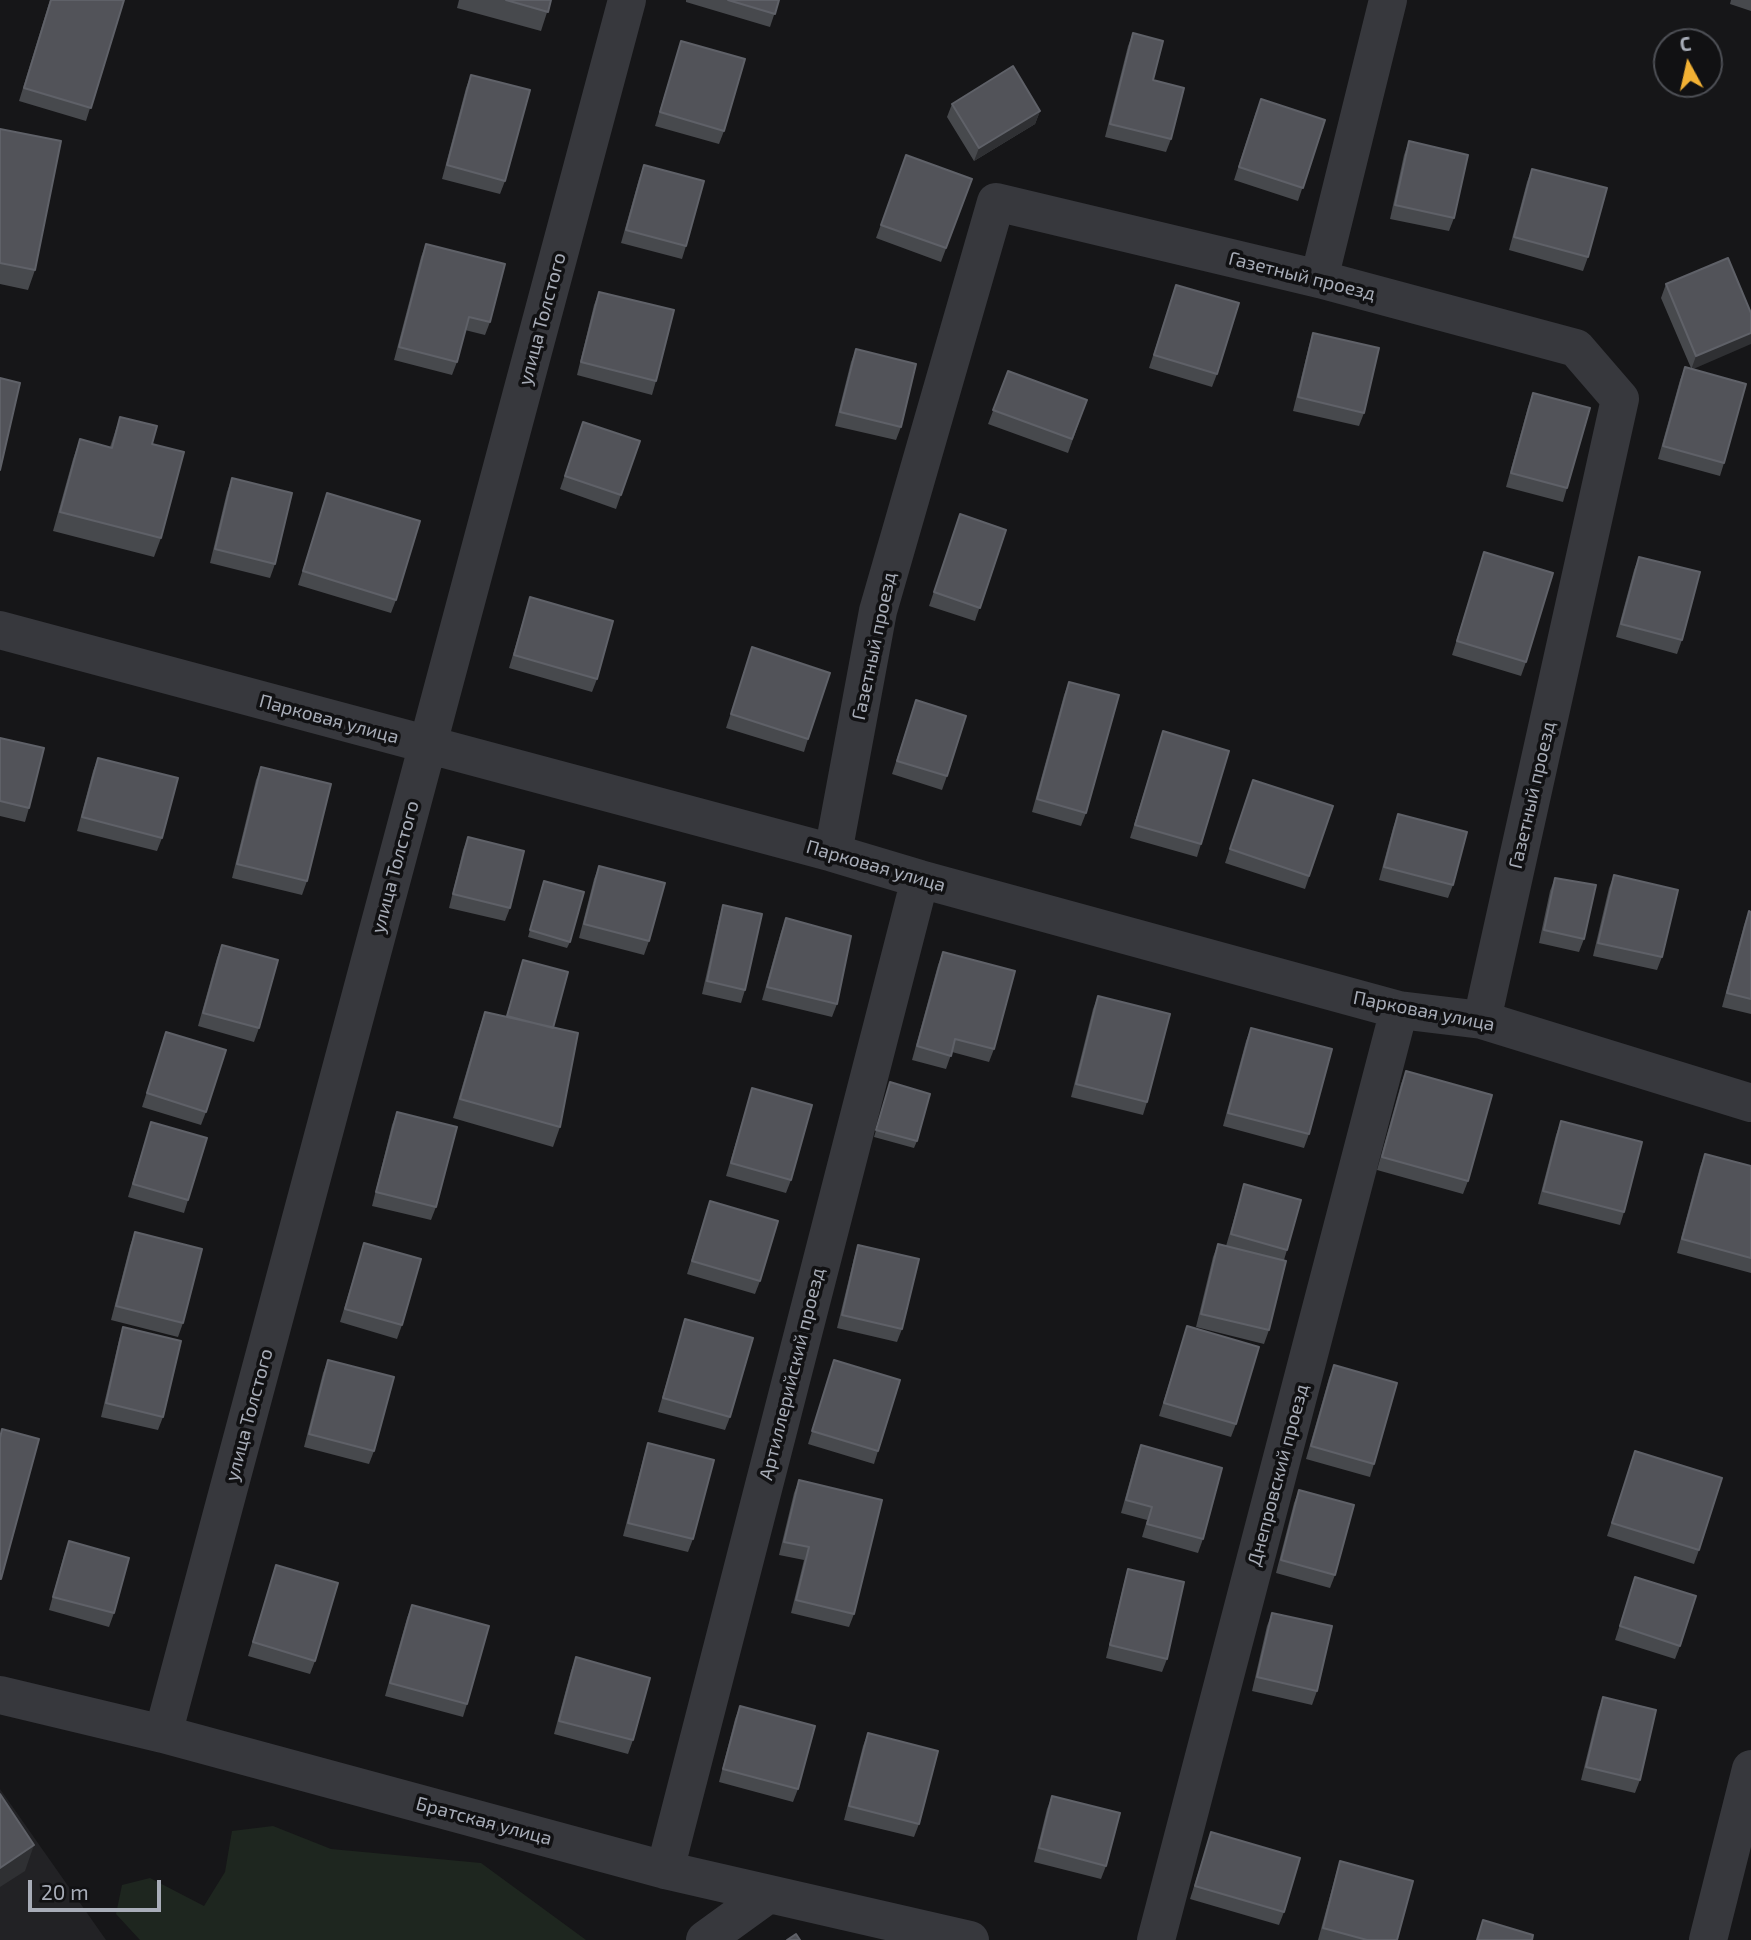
<!DOCTYPE html>
<html>
<head>
<meta charset="utf-8">
<style>
	body { margin:0 }
	#map { position:relative; width:1751px; height:1940px; overflow:hidden; background:#161618; font-family:"Exo 2",sans-serif }
	canvas { display:block }
	.north { position:absolute; left:1653px; top:28px; width:70px; height:70px; box-sizing:border-box; background:#111113; border:2px solid #4d4f55; border-radius:50%; rotate:352deg; font-size:19px; font-weight:700; line-height:28px; text-align:center; color:#a8adb8 }
	.north::after { content:''; display:block; margin:auto; width:24px; height:32px; background:#f2b134; clip-path:polygon(50% 0,100% 100%,50% 72%,0 100%) }
	.scale { position:absolute; left:28px; top:1880px; width:133px; height:32px; box-sizing:border-box; border:4px solid #a8adb8; border-top:0; padding-left:9px; font-size:21px; line-height:24px; white-space:nowrap; color:#a8adb8; -webkit-text-stroke:5px #111113; paint-order:stroke }
</style>
</head>
<body>
<div id="map">
<canvas width="1751" height="1940"></canvas>
<div class="north">С</div>
<div class="scale">20 m</div>
</div>
<script>
const g = document.querySelector('canvas').getContext('2d');
g.lineJoin = 'round';
function fillPath(path, color) {
  g.fillStyle = color;
  g.fill(path, 'evenodd');
}
function trace(path, color, width, dash) {
  g.strokeStyle = color;
  g.lineWidth = width;
  g.lineCap = dash ? 'butt' : 'round';
  g.setLineDash(dash || []);
  g.stroke(path);
}
function drawText(font, color, halo, rows, align = 'center') {
  g.font = font + ' "Exo 2",sans-serif';
  g.lineWidth = 7;
  g.setLineDash([]);
  g.textBaseline = 'middle';
  g.strokeStyle = halo;
  g.fillStyle = color;
  for (const [text, x, y, turn = 0] of rows) {
    g.save();
    g.translate(x, y);
    g.rotate((+turn || 0) * Math.PI / 180);
    g.textAlign = isNaN(turn) ? turn : align;
    if (halo) g.strokeText(text, 0, 0);
    g.fillText(text, 0, 0);
    g.restore();
  }
}
const built = new Path2D(`
	M0 1789 106 1940H0Z`);
const green = new Path2D(`
	M273 1826 331 1849 481 1863 586 1940H140L116 1914 122 1885 150 1878 204 1906 225 1872 232 1831Z`);
const street = new Path2D(`
	M1319 279 1388 0
	M0 630 833 853 920 879 1399 1010 1482 1020 1751 1103
	M833 853 878 611 996 202 1319 279 1576 348 1620 399 1482 1020
	M0 1695 163 1734 665 1870 970 1940
	M163 1734 627 0
	M665 1870 920 879
	M705 1940 767 1895
	M1156 1940 1399 1010
	M1708 1940 1751 1769`);
const wall = new Path2D(`
	M50 0H124L86 121 19 101Z
	M459 0H551L541 31 457 8Z
	M686 0H779L770 27 686 2Z
	M1731 0H1751V11L1730 4Z
	M1133 33 1153 80 1171 139 1166 152 1105 137 1128 46Z
	M681 41 724 131 719 144 655 126Z
	M471 75 505 181 500 194 442 179 466 88Z
	M952 104 1040 111 1035 124 974 161 947 117Z
	M1256 112 1325 120 1298 201 1234 180Z
	M0 129 35 270 28 290 0 284Z
	M1409 141 1454 218 1449 231 1390 219 1404 155Z
	M906 155 972 179 941 262 876 238Z
	M644 165 686 246 682 259 621 243 639 179Z
	M1532 169 1588 257 1583 271 1509 250 1527 182Z
	M426 244 490 322 485 335 465 330 457 362 452 375 394 360 421 257Z
	M1728 258 1693 369 1724 463 1720 476 1658 459 1680 380 1685 367 1691 368 1661 298 1666 284Z
	M1176 285 1217 374 1212 387 1149 368Z
	M599 292 656 381 652 395 577 375 594 305Z
	M1313 333 1364 413 1359 426 1293 411 1309 346Z
	M856 349 901 427 896 440 835 426 851 362Z
	M1008 371 1087 400 1068 453 988 424Z
	M1533 393 1567 488 1563 502 1506 487 1528 407Z
	M120 417 152 444 161 538 154 557 53 531 73 459 80 439 110 447Z
	M583 422 640 441 616 509 560 489Z
	M232 478 275 564 270 578 210 563 227 492Z
	M327 493 396 600 391 613 298 585Z
	M960 514 1006 530 975 621 929 606Z
	M1484 552 1526 662 1521 676 1452 655Z
	M1639 557 1682 640 1677 654 1616 637 1634 570Z
	M530 597 597 679 592 692 509 668Z
	M748 660 808 739 804 752 726 728Z
	M1069 682 1086 813 1081 826 1032 812 1064 695Z
	M916 700 947 776 942 790 892 774Z
	M1163 731 1201 844 1197 857 1130 838Z
	M0 738 29 808 25 822 0 816Z
	M98 758 162 838 157 851 77 831 93 771Z
	M261 767 307 881 302 895 232 878 256 780Z
	M1253 780 1333 806 1305 889 1225 863Z
	M1398 814 1453 885 1448 898 1379 880 1393 828Z
	M468 837 510 908 505 921 449 908 463 850Z
	M599 866 649 941 644 955 579 938 594 879Z
	M1614 875 1662 957 1657 970 1593 956 1609 888Z
	M1555 878 1584 939 1579 952 1539 943 1550 891Z
	M542 888 570 942 567 948 528 937Z
	M723 905 745 990 741 1003 702 994 719 919Z
	M1749 911 1751 912V1014L1722 1007 1744 925Z
	M786 918 837 1004 832 1017 762 1000 781 932Z
	M222 945 259 1028 254 1042 198 1026 217 958Z
	M943 952 994 1049 989 1062 952 1052 946 1069 912 1060 938 965Z
	M523 960 553 1028 560 1127 553 1147 453 1118 478 1032 485 1012 506 1017Z
	M1098 996 1147 1102 1143 1115 1071 1097 1093 1009Z
	M1251 1028 1309 1134 1304 1148 1223 1126 1246 1041Z
	M166 1032 206 1112 201 1125 142 1107Z
	M1406 1071 1468 1181 1463 1194 1377 1170 1401 1084Z
	M752 1088 791 1180 786 1193 726 1176Z
	M888 1089 917 1141 914 1148 874 1137Z
	M397 1112 436 1207 431 1220 372 1206 392 1125Z
	M1561 1121 1624 1212 1620 1225 1538 1204 1556 1135Z
	M151 1122 188 1200 184 1213 128 1197Z
	M1705 1154 1751 1166V1273L1677 1253 1700 1167Z
	M1244 1184 1287 1250 1284 1260 1269 1330 1264 1344 1196 1327 1213 1257 1218 1244 1226 1246 1240 1198Z
	M710 1201 760 1281 755 1294 687 1274Z
	M135 1232 183 1323 178 1337 111 1320 130 1246Z
	M364 1243 402 1325 397 1339 340 1322Z
	M858 1245 902 1329 897 1342 837 1328 854 1258Z
	M685 1319 730 1417 725 1430 658 1412Z
	M1187 1326 1236 1424 1231 1437 1159 1416Z
	M123 1327 163 1417 158 1430 101 1417 119 1340Z
	M328 1360 374 1451 369 1464 304 1447 323 1373Z
	M834 1360 878 1451 874 1464 808 1444Z
	M1334 1365 1374 1464 1370 1477 1306 1459 1329 1378Z
	M648 1443 693 1539 688 1552 623 1536 644 1456Z
	M1141 1445 1203 1539 1198 1553 1142 1537 1147 1520 1121 1513 1136 1459Z
	M1635 1451 1699 1550 1694 1564 1607 1536Z
	M799 1480 854 1614 849 1627 791 1613 804 1560 779 1555 794 1493Z
	M1299 1490 1335 1575 1330 1588 1276 1573 1294 1503Z
	M69 1541 114 1613 109 1627 49 1610 64 1555Z
	M276 1565 315 1661 310 1674 248 1656Z
	M1128 1569 1167 1659 1162 1672 1106 1658 1124 1583Z
	M1635 1577 1680 1646 1675 1659 1615 1640Z
	M412 1605 467 1704 463 1717 385 1696 407 1618Z
	M1272 1613 1317 1691 1312 1705 1252 1691 1267 1626Z
	M576 1657 633 1740 628 1754 554 1734 571 1671Z
	M1603 1697 1640 1780 1635 1793 1581 1780 1598 1711Z
	M740 1706 798 1789 793 1802 719 1782 735 1719Z
	M868 1733 919 1824 914 1837 844 1820 863 1746Z
	M1052 1796 1106 1866 1101 1879 1034 1862 1047 1809Z
	M1211 1832 1284 1912 1279 1925 1190 1899Z
	M1340 1861 1397 1940H1318L1336 1874Z`);
const shadedWall = new Path2D(`
	M1040 111 1035 124 974 161 979 148Z
	M1751 333V344L1691 370 1696 356Z
	M34 1845 25 1871 0 1887V1868Z`);
const building = new Path2D(`
	M51 0H124L91 108 24 88Z
	M506 0H551L548 12Z
	M728 0H779L775 14Z
	M1133 33 1163 41 1153 80 1184 88 1171 139 1110 124Z
	M681 41 745 59 724 131 660 112Z
	M1013 66 1040 111 979 148 952 104Z
	M471 75 530 90 505 181 447 165Z
	M1261 99 1325 120 1303 188 1239 167Z
	M0 129 61 141 35 270 0 263Z
	M1409 141 1468 155 1454 218 1395 205Z
	M906 155 972 179 946 248 881 225Z
	M644 165 704 181 686 246 626 230Z
	M1532 169 1607 188 1588 257 1514 237Z
	M426 244 505 264 490 322 469 317 457 362 399 347Z
	M1728 258 1751 313V333L1696 356 1666 284Z
	M1176 285 1239 303 1217 374 1154 355Z
	M599 292 674 310 656 381 581 362Z
	M1313 333 1379 348 1364 413 1298 397Z
	M856 349 916 364 901 427 840 412Z
	M1685 367 1746 384 1724 463 1663 446Z
	M1008 371 1087 400 1072 439 993 410Z
	M0 378 20 383 0 470Z
	M1533 393 1590 408 1567 488 1511 473Z
	M120 417 157 426 152 444 184 452 161 538 60 512 80 439 112 448Z
	M583 422 640 441 621 495 565 476Z
	M232 478 292 493 275 564 215 549Z
	M327 493 420 521 396 600 303 571Z
	M960 514 1006 530 980 608 934 592Z
	M1484 552 1553 573 1526 662 1457 641Z
	M1639 557 1700 572 1682 640 1621 624Z
	M530 597 613 621 597 679 514 655Z
	M752 647 830 673 808 739 731 714Z
	M1069 682 1119 695 1086 813 1037 799Z
	M916 700 966 716 947 776 897 761Z
	M1163 731 1229 751 1201 844 1135 825Z
	M0 738 44 748 29 808 0 801Z
	M98 758 178 778 162 838 82 817Z
	M261 767 331 784 307 881 237 864Z
	M1253 780 1333 806 1309 876 1230 849Z
	M1398 814 1467 832 1453 885 1384 867Z
	M468 837 524 851 510 908 453 894Z
	M599 866 665 883 649 941 584 924Z
	M1614 875 1678 890 1662 957 1598 943Z
	M1555 878 1596 885 1584 939 1544 930Z
	M544 881 584 892 570 942 530 930Z
	M723 905 762 914 745 990 707 981Z
	M1749 911 1751 912V999L1727 993Z
	M786 918 851 936 837 1004 767 987Z
	M222 945 278 960 259 1028 203 1013Z
	M943 952 1015 971 994 1049 955 1039 951 1056 917 1046Z
	M523 960 568 972 553 1028 507 1016Z
	M1098 996 1170 1014 1147 1102 1076 1084Z
	M485 1012 578 1033 560 1127 460 1099Z
	M1251 1028 1332 1049 1309 1134 1228 1113Z
	M166 1032 226 1050 206 1112 147 1093Z
	M1406 1071 1492 1095 1468 1181 1382 1157Z
	M890 1082 930 1094 917 1141 876 1130Z
	M752 1088 812 1105 791 1180 731 1163Z
	M397 1112 457 1127 436 1207 376 1192Z
	M1561 1121 1642 1142 1624 1212 1543 1191Z
	M151 1122 207 1138 188 1200 133 1184Z
	M1705 1154 1751 1166V1258L1682 1239Z
	M1244 1184 1301 1200 1287 1250 1231 1234Z
	M710 1201 778 1221 760 1281 692 1261Z
	M135 1232 202 1249 183 1323 116 1306Z
	M364 1243 421 1259 402 1325 345 1309Z
	M1218 1244 1286 1261 1269 1330 1201 1314Z
	M858 1245 919 1259 902 1329 842 1315Z
	M685 1319 753 1338 730 1417 663 1398Z
	M1187 1326 1259 1347 1236 1424 1164 1403Z
	M123 1327 181 1341 163 1417 106 1403Z
	M328 1360 394 1377 374 1451 309 1434Z
	M834 1360 900 1380 878 1451 812 1431Z
	M1334 1365 1397 1383 1374 1464 1311 1446Z
	M2 1429 39 1439 1 1579H0V1438Z
	M648 1443 714 1460 693 1539 628 1523Z
	M1141 1445 1222 1468 1203 1539 1147 1524 1152 1507 1126 1500Z
	M1635 1451 1722 1478 1699 1550 1612 1523Z
	M799 1480 882 1500 854 1614 796 1600 809 1547 784 1542Z
	M1299 1490 1354 1505 1335 1575 1281 1560Z
	M69 1541 129 1558 114 1613 53 1597Z
	M276 1565 338 1583 315 1661 253 1642Z
	M1128 1569 1184 1582 1167 1659 1110 1645Z
	M1635 1577 1696 1596 1680 1646 1620 1626Z
	M412 1605 489 1626 467 1704 390 1683Z
	M1272 1613 1332 1626 1317 1691 1257 1677Z
	M576 1657 650 1678 633 1740 559 1721Z
	M1603 1697 1656 1710 1640 1780 1586 1767Z
	M740 1706 815 1726 798 1789 723 1769Z
	M868 1733 938 1751 919 1824 849 1806Z
	M0 1794 34 1845 0 1868Z
	M1052 1796 1120 1813 1106 1866 1039 1848Z
	M1211 1832 1300 1858 1284 1912 1195 1886Z
	M1340 1861 1413 1881 1397 1940H1367L1323 1928Z
	M1483 1920 1533 1935 1532 1940H1477Z
	M796 1934 800 1940H787Z`);
const streetNames = [
	["Газетный проезд",1302,276,14],
	["улица Толстого",542,319,-75],
	["Газетный проезд",874,646,-78],
	["Парковая улица",329,719,15],
	["Газетный проезд",1532,795,-77],
	["Парковая улица",876,866,16],
	["улица Толстого",395,867,-75],
	["Парковая улица",1424,1011,11],
	["Артиллерийский проезд",792,1374,-76],
	["улица Толстого",249,1415,-75],
	["Днепровский проезд",1278,1475,-75],
	["Братская улица",484,1821,15]
];
fillPath(built, '#222225');
fillPath(green, '#1e261f');
trace(street, '#37383d', 38);
fillPath(wall, '#47494d');
fillPath(shadedWall, '#2f3033');
fillPath(building, '#525359');
trace(building, '#5f6168', 2);
drawText('19px', '#a8adb8', '#111113', streetNames);
</script>
</body>
</html>
